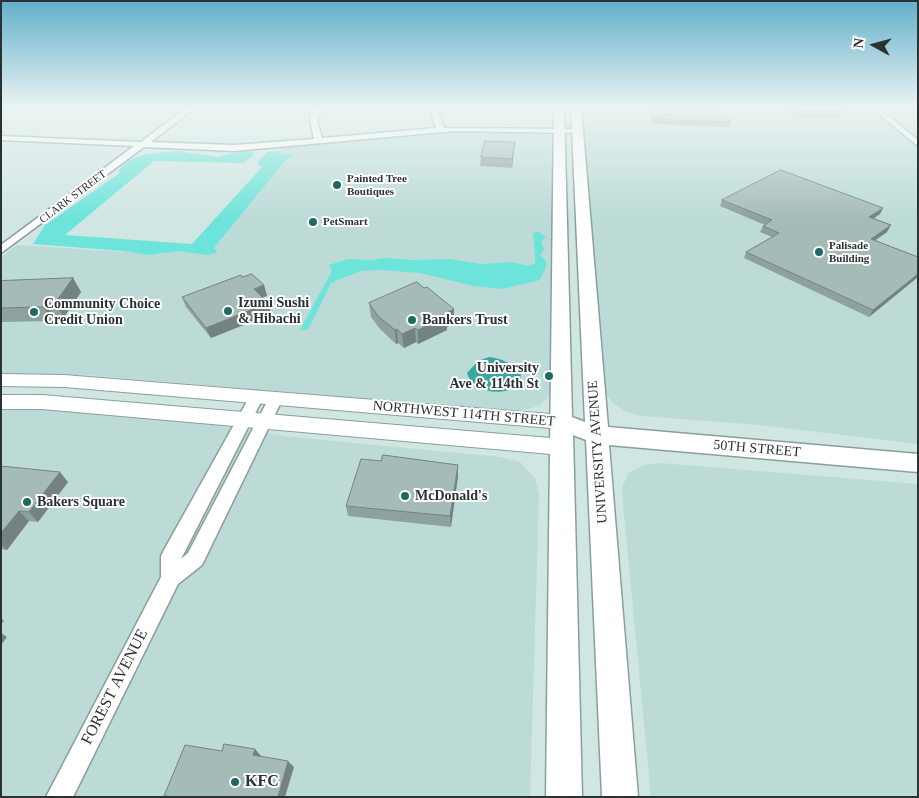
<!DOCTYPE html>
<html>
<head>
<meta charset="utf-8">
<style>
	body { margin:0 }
	#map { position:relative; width:919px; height:798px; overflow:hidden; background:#d0e6e3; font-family:Georgia,serif }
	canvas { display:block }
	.frame { position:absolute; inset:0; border:2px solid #2b3332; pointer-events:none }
	.north { position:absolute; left:849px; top:20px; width:50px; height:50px; -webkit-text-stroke:4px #fff; paint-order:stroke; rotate:277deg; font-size:14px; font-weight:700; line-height:20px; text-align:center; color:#2b3332 }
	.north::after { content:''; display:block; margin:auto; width:18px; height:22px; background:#2b3332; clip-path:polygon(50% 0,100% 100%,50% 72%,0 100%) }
</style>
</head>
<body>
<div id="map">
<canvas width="919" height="798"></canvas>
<div class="frame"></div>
<div class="north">N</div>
</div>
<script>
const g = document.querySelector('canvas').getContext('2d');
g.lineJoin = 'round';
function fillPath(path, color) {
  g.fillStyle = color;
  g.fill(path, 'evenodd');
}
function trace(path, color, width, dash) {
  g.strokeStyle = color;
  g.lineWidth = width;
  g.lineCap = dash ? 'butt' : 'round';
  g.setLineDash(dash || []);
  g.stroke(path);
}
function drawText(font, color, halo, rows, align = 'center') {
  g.font = font + ' Georgia,serif';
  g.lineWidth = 4;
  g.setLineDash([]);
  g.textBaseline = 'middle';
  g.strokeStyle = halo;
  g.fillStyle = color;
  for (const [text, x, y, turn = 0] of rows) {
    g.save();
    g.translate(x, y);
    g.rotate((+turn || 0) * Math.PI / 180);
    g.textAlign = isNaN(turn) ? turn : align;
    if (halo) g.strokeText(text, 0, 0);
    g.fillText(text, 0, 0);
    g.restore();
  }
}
const built = new Path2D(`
	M580 107H868L918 149V444L759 425 641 416 625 411 613 403 607 396 602 383Z
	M880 107H918V138H917Z
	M456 131 544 133 555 138 552 375 550 395 540 405 529 409 512 411 86 375 1 374V257L17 245 156 254 195 247 282 148Z
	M1 408 54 410 216 425 292 437 500 457 520 462 535 478 539 495 530 797H1Z
	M660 463 918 484V797H651L622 493 623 485 629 473 644 465Z`);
const green = new Path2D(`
	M178 151 217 157 242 151 253 152V156L243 163 154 161 65 235 192 244 262 167 258 164V161L267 152 278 151 283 155 293 154 292 157 286 160 216 245 214 249 217 250 216 253 207 255 178 251 150 255 123 251 33 244 45 225 120 173 119 170C134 152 156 153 178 151Z
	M539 232 546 237 541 242 544 249 540 256 545 259 547 265 540 280 502 289 474 286 420 273 380 270 361 271 331 283 308 330H300L332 271 329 265 348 259 371 260 384 258 413 260 449 259 481 264 512 262 529 266 535 263C535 253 534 244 533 233Z`);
const water = new Path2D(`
	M489 357C503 359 512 363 521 374L519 385C503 397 473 393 467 373L478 361Z`);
const minor = new Path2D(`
	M187 107H196L151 142 234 145 314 139 310 120 313 107H321L317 120 322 138 436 128 429 107H437L444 128 577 129 581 131 577 133 454 131 234 151 144 147 1 253V245L134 146 1 140V136L141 142Z
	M870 107H878L918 140V146Z
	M257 391 262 392 264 396 181 559 188 553 271 394H281L283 398 202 565 178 584 73 797H46L161 577V556L164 550 250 396 252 392Z`);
const tertiary = new Path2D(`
	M1 374 64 375 562 415 569 417 572 422 569 427 562 429 64 387 1 386Z
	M1 395H42L562 439 569 441 572 447 569 453 562 455 42 409H1Z`);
const secondary = new Path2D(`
	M554 107H564L572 417 585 422 571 107H581L608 427 918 454V472L609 445 638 797H602L586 440 573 435 582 797H546Z`);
const wall = new Path2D(`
	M647 107H722L731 122 729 127 653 124Z
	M786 107H841L843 110 840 118 795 117Z
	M515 142 512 168 480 166 481 157Z
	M722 200 883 208 880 214 873 219 887 232 875 240 918 257V277L869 317 744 258 746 252 772 237 760 232 763 226 765 225 720 206Z
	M242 277 264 285 267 296 262 297 271 314 211 338 186 307 182 297Z
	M73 278 81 292 64 317H54L52 321 1 322V281Z
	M369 303 454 309V323L447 327V330L418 344 416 342 404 348 398 343 396 344 380 329 371 317Z
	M1 466 68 482 38 522 29 521 7 550 1 549Z
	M458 476 451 527 348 516 346 506Z`);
const shadedWall = new Path2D(`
	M515 142 514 151 512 168V159Z
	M883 208 880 214 865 224 869 217Z
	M891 225 887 232 867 246 871 239Z
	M918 274V277L869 317 873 310Z
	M73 278 81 292 64 317 55 303Z
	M264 285 267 296 257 299 254 289Z
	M268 303 271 314 211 338 206 328Z
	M46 304 54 317 52 321 43 307Z
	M454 309V323L447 327V330L418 344V330L444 314Z
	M415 328 416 342 404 348 402 334Z
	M397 329 398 343 396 344 395 330Z
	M458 465V476L451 527 450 516Z
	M60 472 68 482 38 522 29 512Z
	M19 511 29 521 7 550 1 545V533Z
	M1 618 4 621 1 624Z
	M1 633 7 637 1 645Z
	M255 749 261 756 260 762 253 755Z
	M288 761 294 767 285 797H278Z`);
const building = new Path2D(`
	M650 107H722L731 122 654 119Z
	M796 107H841L843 110 798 109Z
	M485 141 515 142 512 159 481 157Z
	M781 170 883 208 869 217 891 225 871 239 918 257V274L873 310 746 252 779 233 763 226 772 220 722 200Z
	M252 274 264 285 254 289 268 303 206 328 182 297 241 275 242 277Z
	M73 278 55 303 46 304 43 307 1 308V281Z
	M417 282 424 288 427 287 454 309 444 314 447 316 418 330 415 328 402 334 397 329 395 330 378 316 369 303Z
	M383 455 458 465 450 516 346 506 361 459 381 461Z
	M1 466 60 472 29 512 19 511 1 533Z
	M224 744 255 749 253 755 288 761 278 797H167V796H164L185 745 222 751Z`);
const markers = [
	[337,185,5,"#1f6a64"],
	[313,222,5,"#1f6a64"],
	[819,252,5,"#1f6a64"],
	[228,311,5,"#1f6a64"],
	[34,312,5,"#1f6a64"],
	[412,320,5,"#1f6a64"],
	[549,376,5,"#1f6a64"],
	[405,496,5,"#1f6a64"],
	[27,502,5,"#1f6a64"],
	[235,782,5,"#1f6a64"]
];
const farPoinames = [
	["Painted Tree",347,179],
	["Boutiques",347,192],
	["PetSmart",323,222],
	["Palisade",829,246],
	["Building",829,259]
];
const farStreetnames = [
	["CLARK STREET",73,197,-37]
];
const poiNames = [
	["Izumi Sushi",238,303],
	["& Hibachi",238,319],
	["Community Choice",44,304],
	["Credit Union",44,320],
	["Bankers Trust",422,320],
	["University",539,368,"right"],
	["Ave & 114th St",539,384,"right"],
	["McDonald's",415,496],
	["Bakers Square",37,502]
];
const streetNames = [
	["NORTHWEST 114TH STREET",464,414,5],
	["50TH STREET",757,449,5],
	["UNIVERSITY AVENUE",598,452,-94]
];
const nearStreetnames = [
	["FOREST AVENUE",115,687,-63]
];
const nearPoinames = [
	["KFC",245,782]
];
fillPath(built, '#bcdbd7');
fillPath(green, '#6de4da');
fillPath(water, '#39a79f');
trace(minor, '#8a9f9d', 3);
trace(tertiary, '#8a9f9d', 2);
trace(secondary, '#8a9f9d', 3);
fillPath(minor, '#fff');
fillPath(tertiary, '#fff');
fillPath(secondary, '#fff');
fillPath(wall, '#8ea19e');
fillPath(shadedWall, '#748381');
fillPath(building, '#a5bbb8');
trace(building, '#748381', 1);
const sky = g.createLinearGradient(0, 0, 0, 219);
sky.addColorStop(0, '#62afcb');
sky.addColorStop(0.49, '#eaf4f2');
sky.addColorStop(1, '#eaf4f200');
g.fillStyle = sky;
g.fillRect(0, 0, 919, 219);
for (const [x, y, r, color] of markers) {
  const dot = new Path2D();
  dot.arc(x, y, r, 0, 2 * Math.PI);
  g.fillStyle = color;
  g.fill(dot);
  trace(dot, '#fff', 2);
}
drawText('bold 11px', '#2b3332', '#fff', farPoinames, 'left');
drawText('11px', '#2b3332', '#fff', farStreetnames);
drawText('bold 14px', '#2b3332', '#fff', poiNames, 'left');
drawText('14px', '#2b3332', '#fff', streetNames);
drawText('16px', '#2b3332', '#fff', nearStreetnames);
drawText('bold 16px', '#2b3332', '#fff', nearPoinames, 'left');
</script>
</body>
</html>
